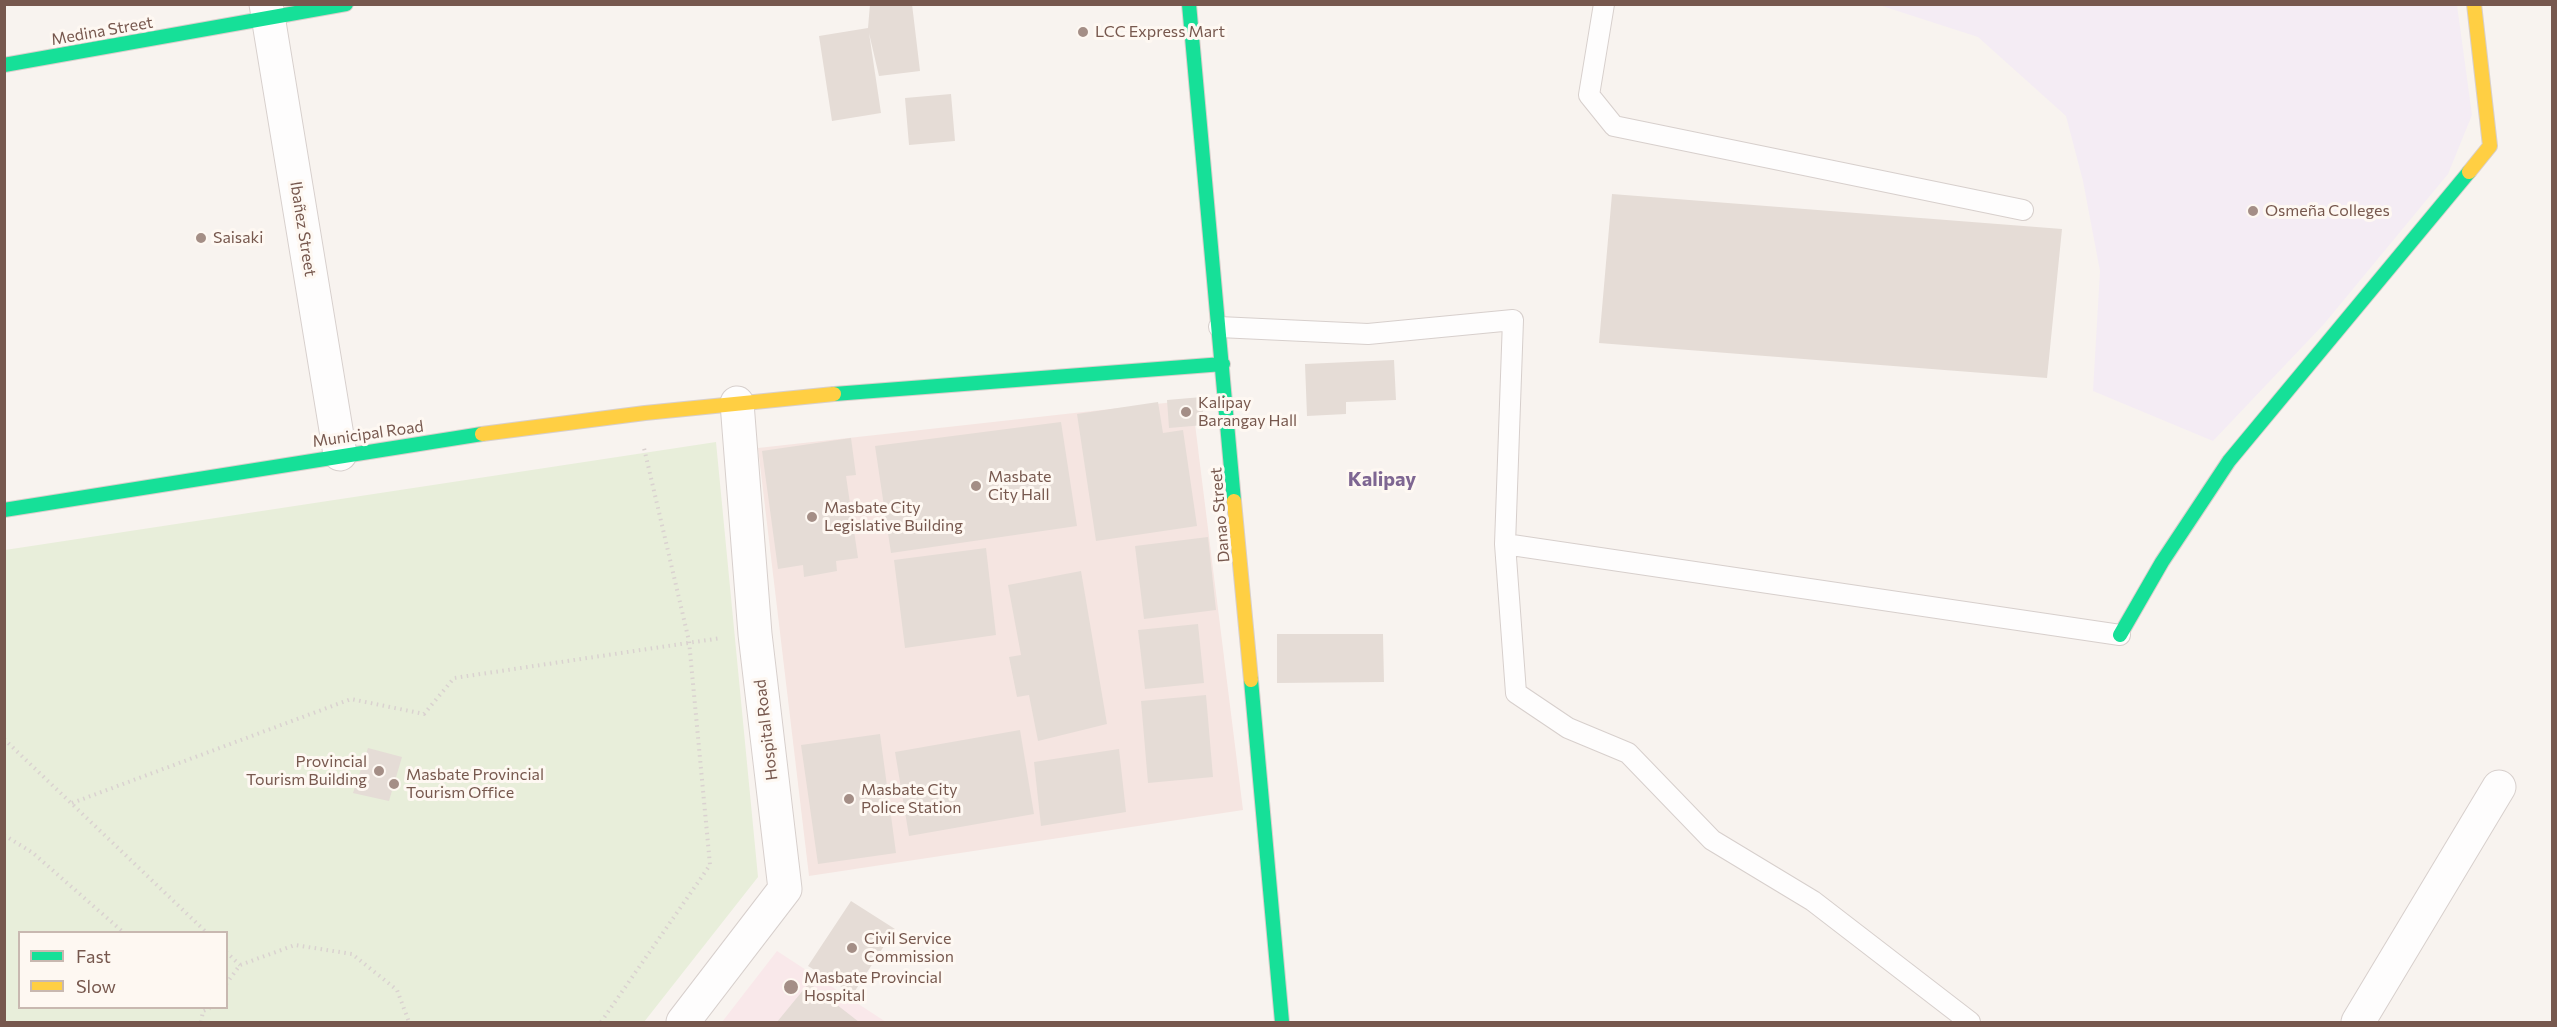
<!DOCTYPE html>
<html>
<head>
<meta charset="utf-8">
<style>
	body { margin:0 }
	#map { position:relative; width:2557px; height:1027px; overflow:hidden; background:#f8f3ef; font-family:Commissioner,sans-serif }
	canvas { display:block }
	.frame { position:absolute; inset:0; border:6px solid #77584e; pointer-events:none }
	.legend { position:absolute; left:18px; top:931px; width:210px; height:78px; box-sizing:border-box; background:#fef8f2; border:2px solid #c8b8b0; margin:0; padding:8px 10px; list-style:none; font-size:18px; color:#77584e }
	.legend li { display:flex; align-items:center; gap:12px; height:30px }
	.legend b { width:30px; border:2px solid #c8b8b0 }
</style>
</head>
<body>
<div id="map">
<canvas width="2557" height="1027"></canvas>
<div class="frame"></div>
<ul class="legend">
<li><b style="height:8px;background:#16e098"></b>Fast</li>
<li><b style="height:8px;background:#ffcf43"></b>Slow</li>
</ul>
</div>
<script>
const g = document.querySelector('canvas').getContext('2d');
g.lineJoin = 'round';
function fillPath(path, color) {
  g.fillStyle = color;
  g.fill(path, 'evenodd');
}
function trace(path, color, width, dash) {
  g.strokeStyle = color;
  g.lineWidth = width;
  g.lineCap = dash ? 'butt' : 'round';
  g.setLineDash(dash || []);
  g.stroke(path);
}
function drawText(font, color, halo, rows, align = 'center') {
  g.font = font + ' Commissioner,sans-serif';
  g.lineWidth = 6;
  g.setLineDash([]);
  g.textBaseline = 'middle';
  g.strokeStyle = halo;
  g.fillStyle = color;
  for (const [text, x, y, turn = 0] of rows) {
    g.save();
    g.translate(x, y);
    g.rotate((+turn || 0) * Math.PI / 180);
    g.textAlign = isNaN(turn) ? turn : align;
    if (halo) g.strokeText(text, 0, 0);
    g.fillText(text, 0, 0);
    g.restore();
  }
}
const commercial = new Path2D(`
	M1192 400 1243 810 809 876 758 448Z`);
const education = new Path2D(`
	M1879 5H2457L2472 115 2448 174 2324 324 2213 441 2093 391 2100 271 2083 181 2066 116 1978 37Z`);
const medical = new Path2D(`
	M777 951 886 1022H722Z`);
const green = new Path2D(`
	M716 442 758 877 644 1022H5V550ZM20 932H226V1008H20Z`);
const building = new Path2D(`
	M870 4H912L920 71 879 76 869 33 881 113 832 121 819 36 868 28Z
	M951 94 955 141 909 145 905 98Z
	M1612 194 2062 229 2047 378 1599 343Z
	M1394 360 1396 400 1346 402V414L1307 416 1305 364Z
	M1202 397 1204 425 1169 428 1167 400Z
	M1158 402 1163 433 1183 430 1197 526 1096 541 1077 414Z
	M1061 422 1077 526 891 553 875 446Z
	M851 438 856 475 846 476 858 558 836 561 837 571 804 577 803 565 778 569 762 451Z
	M1208 537 1216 610 1144 619 1135 546Z
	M986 548 996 635 905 648 894 560Z
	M1081 571 1107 724 1038 741 1029 695 1017 697 1009 657 1021 655 1008 585Z
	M1198 624 1204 683 1145 689 1138 630Z
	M1277 634H1383L1384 682 1277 683Z
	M1206 695 1213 777 1148 783 1141 701Z
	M1020 730 1034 814 909 836 895 752Z
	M880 734 896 853 818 864 801 745Z
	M368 748 402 757 389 801 353 793Z
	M1119 749 1126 812 1041 826 1034 762Z
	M851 901 895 929 853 994 808 966Z
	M809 983 859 1022H777Z`);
const path = new Path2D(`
	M4 739 206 932
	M72 803 351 699 424 714 454 678 721 638
	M4 835 33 853 123 932
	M226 952 240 965
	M226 984 240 965 295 945 352 954 397 990 409 1022
	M201 1022 203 1011 210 1008
	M601 1022 710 865 689 641 644 448`);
const lane = new Path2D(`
	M1604 4 1589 95 1614 126 2023 210
	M1219 327 1368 334 1513 320 1505 544
	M1970 1022 1813 901 1712 840 1628 753 1568 728 1516 693 1505 544 2120 635`);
const street = new Path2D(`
	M266 4 340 454
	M683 1022 785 889 755 634 737 403
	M2358 1022 2499 787`);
const fast = new Path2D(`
	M1189 4 1234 501
	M4 65 346 4
	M834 394 1223 364
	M4 510 482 434
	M2120 635 2162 562 2229 461 2469 172
	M1251 680 1282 1022`);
const slow = new Path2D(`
	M2469 172 2490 146 2474 4
	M482 434 645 413 834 394
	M1234 501 1251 680`);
const markers = [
	[1083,32,6,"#a48e86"],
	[2253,211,6,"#a48e86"],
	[201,238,6,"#a48e86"],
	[1186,412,6,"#a48e86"],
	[976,486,6,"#a48e86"],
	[812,517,6,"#a48e86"],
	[379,771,6,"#a48e86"],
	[394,784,6,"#a48e86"],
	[849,799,6,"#a48e86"],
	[852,948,6,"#a48e86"],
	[791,987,8,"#a48e86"]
];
const streetNames = [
	["Medina Street",102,31,-10],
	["Ibañez Street",303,229,81],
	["Municipal Road",368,434,-8],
	["Danao Street",1220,515,-95],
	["Hospital Road",766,730,-97]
];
const poiNames = [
	["LCC Express Mart",1095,32],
	["Osmeña Colleges",2265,211],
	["Saisaki",213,238],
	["Kalipay",1198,403],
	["Barangay Hall",1198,421],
	["Masbate",988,477],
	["City Hall",988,495],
	["Masbate City",824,508],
	["Legislative Building",824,526],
	["Provincial",367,762,"right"],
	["Tourism Building",367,780,"right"],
	["Masbate Provincial",406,775],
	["Tourism Office",406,793],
	["Masbate City",861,790],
	["Police Station",861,808],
	["Civil Service",864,939],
	["Commission",864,957],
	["Masbate Provincial",804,978],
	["Hospital",804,996]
];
const quarterNames = [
	["Kalipay",1382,479]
];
fillPath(commercial, '#f5e5e1');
fillPath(education, '#f4ecf4');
fillPath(medical, '#f9e8ea');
fillPath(green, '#e8eeda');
fillPath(building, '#e5dcd6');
trace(lane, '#d7cfcc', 22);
trace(street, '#d7cfcc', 35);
trace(fast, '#d8cfcb', 16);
trace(slow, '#d8cfcb', 16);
trace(path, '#dad2d0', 4, [1.5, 4.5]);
trace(lane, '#fefdfd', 20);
trace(street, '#fefdfd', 33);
trace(fast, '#16e098', 14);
trace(slow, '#ffcf43', 14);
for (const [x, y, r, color] of markers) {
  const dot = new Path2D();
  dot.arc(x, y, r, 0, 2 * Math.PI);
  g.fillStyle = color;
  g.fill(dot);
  trace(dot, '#fef8f2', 2);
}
drawText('16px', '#77584e', '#fef8f2', streetNames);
drawText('16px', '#77584e', '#fef8f2', poiNames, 'left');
drawText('bold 20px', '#7e6692', '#fef8f2', quarterNames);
</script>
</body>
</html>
